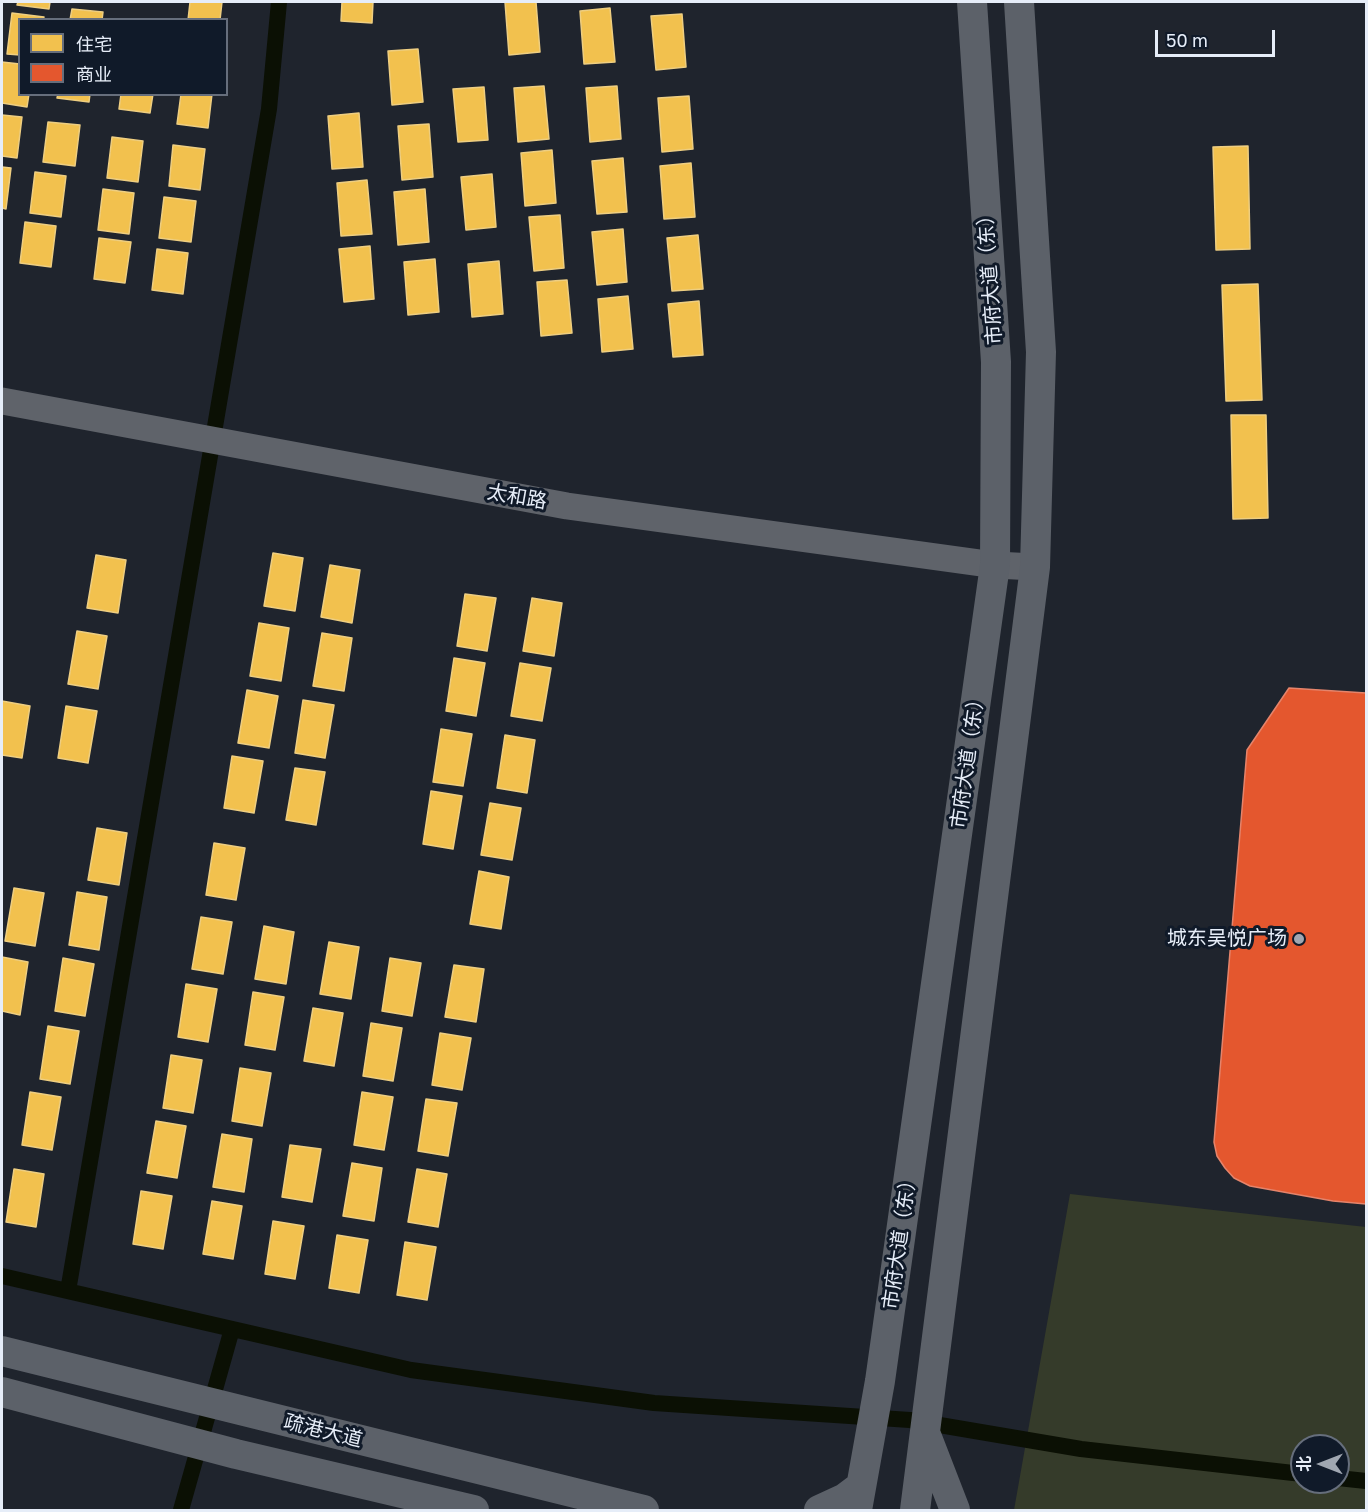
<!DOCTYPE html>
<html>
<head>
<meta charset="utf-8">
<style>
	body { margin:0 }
	#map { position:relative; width:1368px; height:1512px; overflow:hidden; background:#1f242d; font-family:"Golos Text","Noto Sans SC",sans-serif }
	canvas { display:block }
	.frame { position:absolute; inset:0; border:3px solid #e6edf8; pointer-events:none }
	.legend { position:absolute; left:18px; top:18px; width:210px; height:78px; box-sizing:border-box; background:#101a29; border:2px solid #666e7c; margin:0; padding:8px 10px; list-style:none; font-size:18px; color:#e6edf8 }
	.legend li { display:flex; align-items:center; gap:12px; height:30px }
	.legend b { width:30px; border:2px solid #666e7c }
	.north { position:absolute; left:1290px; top:1434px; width:60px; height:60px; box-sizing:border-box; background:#101a29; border:2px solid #666e7c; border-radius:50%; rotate:270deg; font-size:16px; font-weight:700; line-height:24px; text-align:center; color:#e6edf8 }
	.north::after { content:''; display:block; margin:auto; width:21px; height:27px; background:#a0a7b1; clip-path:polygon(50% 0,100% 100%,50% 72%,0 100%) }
	.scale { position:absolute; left:1155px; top:30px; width:120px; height:27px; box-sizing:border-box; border:3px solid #e6edf8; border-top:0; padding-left:8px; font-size:18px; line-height:21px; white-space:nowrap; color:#e6edf8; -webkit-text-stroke:4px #101a29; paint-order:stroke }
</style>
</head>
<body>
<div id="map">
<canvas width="1368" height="1512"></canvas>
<div class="frame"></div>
<ul class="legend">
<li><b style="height:16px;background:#f2c14e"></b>住宅</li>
<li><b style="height:16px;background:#e4572e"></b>商业</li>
</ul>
<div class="north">北</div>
<div class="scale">50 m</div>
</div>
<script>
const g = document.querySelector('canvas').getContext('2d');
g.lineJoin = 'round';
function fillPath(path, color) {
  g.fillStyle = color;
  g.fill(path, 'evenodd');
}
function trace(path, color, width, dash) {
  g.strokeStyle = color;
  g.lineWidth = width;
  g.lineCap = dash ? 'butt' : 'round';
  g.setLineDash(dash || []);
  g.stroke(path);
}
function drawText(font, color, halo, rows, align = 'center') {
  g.font = font + ' "Golos Text","Noto Sans SC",sans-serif';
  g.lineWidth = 6;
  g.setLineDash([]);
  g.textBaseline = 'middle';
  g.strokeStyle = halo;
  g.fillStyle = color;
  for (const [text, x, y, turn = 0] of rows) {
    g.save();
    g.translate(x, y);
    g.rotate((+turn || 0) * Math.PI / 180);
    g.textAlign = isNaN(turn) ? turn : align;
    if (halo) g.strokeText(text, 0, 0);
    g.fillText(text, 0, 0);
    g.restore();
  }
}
const green = new Path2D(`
	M1070 1194 1366 1227V1510H1014ZM1302 1446H1338V1482H1302Z`);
const homes = new Path2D(`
	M18 2H50L49 9 17 5Z
	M190 2H222L220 20H188Z
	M342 2H373L372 23 341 21Z
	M505 2H536L540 52 509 55Z
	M610 8 615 62 584 64 580 11Z
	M72 9 103 12 102 20H70Z
	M12 13 44 17 43 20H20V55L7 54Z
	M682 14 686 67 656 70 651 16Z
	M418 49 423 102 392 105 388 51Z
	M2 62 20 64V94H29L27 107 2 103Z
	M544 86 549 139 518 142 514 88Z
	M617 86 621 139 590 142 586 88Z
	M484 87 488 140 458 142 453 89Z
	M58 94H90L89 102 57 98Z
	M121 94H153L150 113 119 109Z
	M181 94H212L208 128 177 124Z
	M689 96 693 149 662 152 658 98Z
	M359 113 363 167 332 169 328 116Z
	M2 115 22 117 17 158 2 156Z
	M48 122 80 125 75 166 43 162Z
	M429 124 433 177 402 180 398 126Z
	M112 137 143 141 138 182 107 178Z
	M173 145 205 149 200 190 169 186Z
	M1248 146 1250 249 1216 250 1213 147Z
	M552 150 556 203 525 206 521 153Z
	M623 158 627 212 597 214 592 161Z
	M691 163 695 217 664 219 660 166Z
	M2 167 11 168 6 209 2 208Z
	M35 172 66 176 61 217 30 213Z
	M492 174 496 227 466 230 461 177Z
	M367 180 372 234 341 236 337 183Z
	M103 189 134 193 129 234 98 230Z
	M425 189 429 242 398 245 394 192Z
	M164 197 196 201 191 242 159 238Z
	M560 215 564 268 534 271 529 217Z
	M25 222 56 226 51 267 20 263Z
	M623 229 627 282 597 285 592 232Z
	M698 235 703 289 672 291 667 238Z
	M99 238 131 242 125 283 94 279Z
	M370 246 374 299 344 302 339 249Z
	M157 249 188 253 183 294 152 290Z
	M435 259 439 312 408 315 404 262Z
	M499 261 503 314 472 317 468 264Z
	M567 280 572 333 541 336 537 282Z
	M1258 284 1262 400 1226 401 1222 285Z
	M628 296 633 349 602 352 598 299Z
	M699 301 703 355 673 357 668 304Z
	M1231 415H1266L1268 518 1233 519Z
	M273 553 303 558 295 611 264 606Z
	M96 555 126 560 118 613 87 608Z
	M330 565 360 570 352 623 321 617Z
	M465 594 496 598 487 651 457 646Z
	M532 598 562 603 554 656 523 651Z
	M259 623 289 628 281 681 250 676Z
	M77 631 107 636 98 689 68 684Z
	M322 633 352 638 344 691 313 686Z
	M454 658 485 663 476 716 446 711Z
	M520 663 551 668 542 721 511 716Z
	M247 690 278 696 269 748 238 743Z
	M303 700 334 705 325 758 295 753Z
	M2 701 30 706 22 758 2 755Z
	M66 706 97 711 88 763 58 758Z
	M441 729 472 734 463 786 433 782Z
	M505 735 535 740 527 793 497 788Z
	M232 756 263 761 254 813 224 808Z
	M295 768 325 772 316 825 286 820Z
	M431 791 462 796 453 849 423 844Z
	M490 803 521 808 512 860 481 855Z
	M97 828 127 833 119 885 88 880Z
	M214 843 245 848 236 900 206 895Z
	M479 871 509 877 501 929 470 924Z
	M14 888 44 893 35 946 5 941Z
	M77 892 107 897 99 950 69 945Z
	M201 917 232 922 223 974 192 969Z
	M264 926 294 932 286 984 255 979Z
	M329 942 359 947 351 999 320 994Z
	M2 957 28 962 20 1015 2 1011Z
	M63 958 94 964 85 1016 55 1011Z
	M390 958 421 963 412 1016 382 1011Z
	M454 965 484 969 476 1022 445 1017Z
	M186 984 217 989 208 1042 178 1037Z
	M253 992 284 997 275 1050 245 1045Z
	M313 1008 343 1013 334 1066 304 1061Z
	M371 1023 402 1028 393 1081 363 1076Z
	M48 1026 79 1031 70 1084 40 1079Z
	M440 1033 471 1038 462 1090 432 1085Z
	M171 1055 202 1060 193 1113 163 1108Z
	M240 1068 271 1073 262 1126 232 1121Z
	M30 1092 61 1097 52 1150 22 1145Z
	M362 1092 393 1097 384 1150 354 1145Z
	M426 1099 457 1103 448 1156 418 1151Z
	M156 1121 186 1126 177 1178 147 1173Z
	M222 1134 252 1139 244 1192 213 1187Z
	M290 1145 321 1149 312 1202 282 1197Z
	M352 1163 382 1168 374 1221 343 1216Z
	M14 1169 44 1174 36 1227 6 1222Z
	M417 1169 447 1174 438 1227 408 1222Z
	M141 1191 172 1196 163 1249 133 1244Z
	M212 1201 242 1206 233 1259 203 1254Z
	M273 1221 304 1226 295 1279 265 1274Z
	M337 1235 368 1240 359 1293 329 1288Z
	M405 1242 436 1247 427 1300 397 1295Z`);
const shops = new Path2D(`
	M1289 688 1366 693V1204L1333 1201 1250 1186 1234 1178 1225 1168 1217 1156 1214 1142 1247 750Z`);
const canal = new Path2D(`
	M2 1276 411 1370 654 1403 910 1420 1081 1449 1302 1474
	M68 1291 269 109 279 2
	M1338 1478 1366 1481
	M181 1510 232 1329`);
const secondary = new Path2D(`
	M2 401 567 506 995 565 1035 567`);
const primary = new Path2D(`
	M2 1351 644 1510
	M2 1392 236 1454 474 1510
	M926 1435 955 1510
	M819 1510 845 1498 861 1486
	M857 1510 880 1381 995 565 996 362 972 2
	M915 1510 1035 567 1041 352 1019 2`);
const markers = [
	[1299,939,6,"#a0a7b1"]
];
const streetNames = [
	["市府大道（东）",990,275,-94],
	["太和路",517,497,10],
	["市府大道（东）",968,759,-82],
	["市府大道（东）",900,1240,-82],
	["疏港大道",323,1431,14]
];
const poiNames = [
	["城东吴悦广场",1287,939]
];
fillPath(green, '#353b2a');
fillPath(homes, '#f2c14e');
trace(homes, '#eece81', 1.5);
fillPath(shops, '#e4572e');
trace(shops, '#e5846b', 1.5);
trace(canal, '#0b1004', 16);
trace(secondary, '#5f636a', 27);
trace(primary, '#5c6169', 30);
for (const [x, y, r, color] of markers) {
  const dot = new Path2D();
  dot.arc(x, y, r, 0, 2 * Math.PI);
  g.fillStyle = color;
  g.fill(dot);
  trace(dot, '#101a29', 2);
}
drawText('20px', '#e6edf8', '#101a29', streetNames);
drawText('20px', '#e6edf8', '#101a29', poiNames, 'right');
</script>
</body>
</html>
